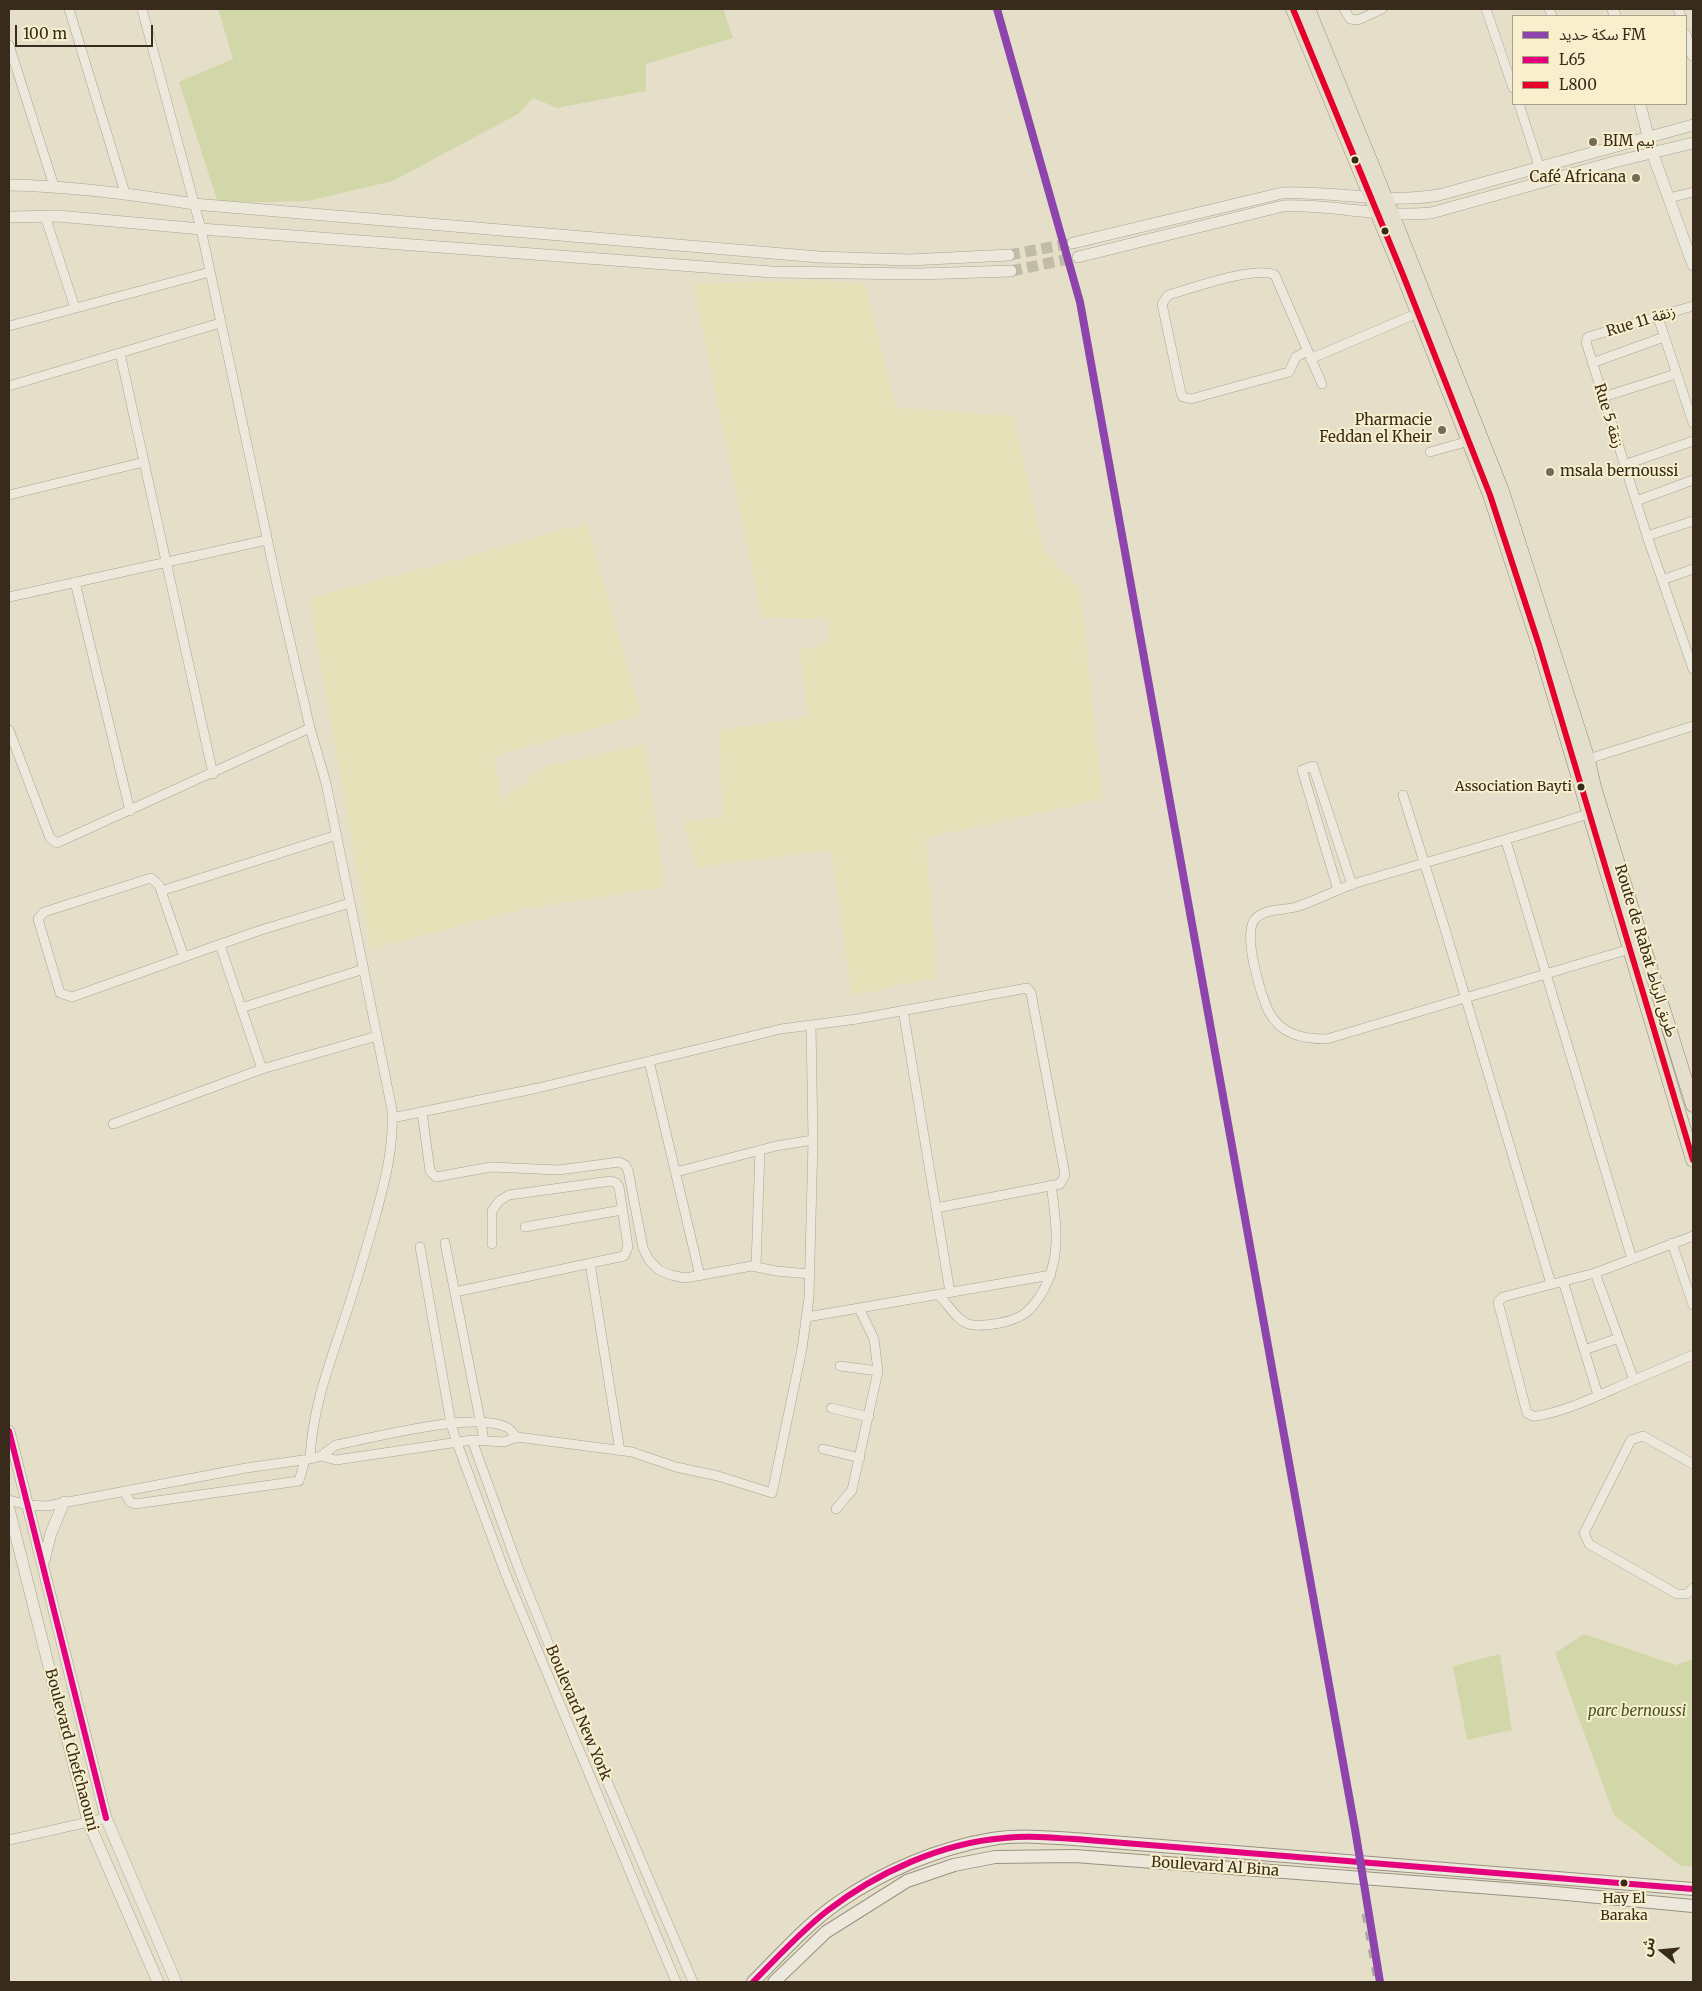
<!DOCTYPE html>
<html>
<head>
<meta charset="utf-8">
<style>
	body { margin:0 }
	#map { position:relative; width:1702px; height:1991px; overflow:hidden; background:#e5dfc9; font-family:Merriweather,"Noto Sans Arabic",serif }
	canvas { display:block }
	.frame { position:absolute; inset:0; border:10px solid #382b1b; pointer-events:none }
	.legend { position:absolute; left:1512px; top:15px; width:175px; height:90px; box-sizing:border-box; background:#f8efcd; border:1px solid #aba186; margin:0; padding:6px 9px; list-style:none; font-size:15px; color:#382b1b }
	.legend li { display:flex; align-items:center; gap:10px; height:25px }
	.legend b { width:25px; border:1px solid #aba186 }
	.north { position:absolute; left:1637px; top:1926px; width:50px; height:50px; -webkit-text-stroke:4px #f8efcd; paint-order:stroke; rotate:287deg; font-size:14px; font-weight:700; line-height:20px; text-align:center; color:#382b1b }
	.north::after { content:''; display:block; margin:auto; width:18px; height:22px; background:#382b1b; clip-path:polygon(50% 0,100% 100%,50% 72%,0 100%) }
	.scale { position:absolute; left:15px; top:25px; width:138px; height:22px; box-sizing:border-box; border:2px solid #382b1b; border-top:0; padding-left:6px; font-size:15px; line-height:18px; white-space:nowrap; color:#382b1b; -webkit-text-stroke:4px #f8efcd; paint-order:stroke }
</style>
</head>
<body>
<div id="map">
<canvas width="1702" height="1991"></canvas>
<div class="frame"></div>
<ul class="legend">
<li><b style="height:6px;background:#8e44ad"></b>سكة حديد FM</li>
<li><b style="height:6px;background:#e5007d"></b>L65</li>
<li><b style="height:6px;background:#e4002b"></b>L800</li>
</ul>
<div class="north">ش</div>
<div class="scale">100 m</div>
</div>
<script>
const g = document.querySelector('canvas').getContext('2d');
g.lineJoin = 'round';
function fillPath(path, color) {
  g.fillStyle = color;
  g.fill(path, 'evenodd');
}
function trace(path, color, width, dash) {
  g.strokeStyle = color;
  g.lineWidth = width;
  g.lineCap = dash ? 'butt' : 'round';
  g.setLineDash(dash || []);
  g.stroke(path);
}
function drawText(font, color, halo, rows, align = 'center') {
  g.font = font + ' Merriweather,"Noto Sans Arabic",serif';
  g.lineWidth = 4;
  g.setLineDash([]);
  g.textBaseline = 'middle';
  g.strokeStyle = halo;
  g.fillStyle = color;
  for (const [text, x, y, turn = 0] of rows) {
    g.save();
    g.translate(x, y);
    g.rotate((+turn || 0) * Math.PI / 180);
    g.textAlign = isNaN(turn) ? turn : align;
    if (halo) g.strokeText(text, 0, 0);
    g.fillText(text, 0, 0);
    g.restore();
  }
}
const farmland = new Path2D(`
	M813 280 865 284 896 407 1013 416 1044 551 1080 588 1103 799 926 838 937 977 852 996 831 850 696 867 684 821 723 817 719 730 808 717 800 650 829 642 828 619 762 618 693 284Z
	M587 523 641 715 495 756 501 801 546 766 645 744 665 887 524 909 371 949 309 598 455 560Z`);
const green = new Path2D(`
	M218 9H723L733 38 646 64V91L557 108 533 98 518 114 393 181 308 201 218 203 179 82 233 59Z
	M1584 1634 1676 1665 1693 1659V1867L1681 1866 1614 1815 1555 1653Z
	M1500 1654 1512 1730 1467 1740 1453 1666Z`);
const tertiaryTunnel = new Path2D(`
	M1009 255 1073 243
	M1011 271 1078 257`);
const minor = new Path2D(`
	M69 9 125 193
	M142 9 201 229 279 594 310 728 326 783 392 1110C394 1148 385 1181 375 1218 365 1253 355 1288 343 1323 328 1368 312 1411 310 1459
	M1344 9 1350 19 1358 20 1382 9
	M1486 9 1513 88
	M1549 9 1552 16
	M1678 9 1681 16
	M1686 34 1692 56
	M9 45 54 186
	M1519 104 1539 166
	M1669 198 1693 192
	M45 216 75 308
	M1693 306 1588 337 1586 342 1647 536 1693 669
	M1658 317 1693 423
	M9 326 210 272
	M1307 351 1296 357 1289 372 1191 399 1183 397 1181 393 1162 304 1168 295C1190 289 1256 265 1275 275L1322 384
	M120 353 213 774
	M1310 359 1418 313
	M1592 363 1664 337
	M9 386 220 323
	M1603 397 1676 374
	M1430 452 1469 441
	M1624 465 1693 441
	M9 495 144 462
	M1636 501 1693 480
	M1647 536 1693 521
	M1662 580 1693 569
	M75 582 130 811
	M9 597 267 540
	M9 730 50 838 57 843 310 728
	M1585 760 1693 726
	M1403 795 1445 929 1551 1284
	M1588 814C1511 839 1433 860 1356 883 1335 890 1316 901 1296 907 1284 910 1265 909 1256 918 1241 932 1261 996 1269 1012 1281 1035 1304 1039 1327 1039L1630 949
	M1506 841 1632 1259
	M1338 890 1302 770 1313 766 1352 885
	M161 891 337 835
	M220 945 262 1069
	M184 957 159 885 151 878 44 912 38 919 60 993 72 997 179 959 184 957 261 930 350 903
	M241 1008 364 969
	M903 1010 950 1292
	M649 1061 700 1276
	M422 1112 430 1171 436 1177 491 1167 559 1170 619 1162 625 1165 628 1170 643 1248 649 1260 659 1270 671 1275 685 1278 752 1266 776 1271 810 1274
	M392 1118 538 1088 781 1029 857 1019 1027 988 1031 993 1065 1175 1060 1184 936 1208
	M113 1124 262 1069 377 1036
	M676 1172 776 1146 813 1140
	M525 1227 622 1210
	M445 1243 484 1440
	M1672 1243 1693 1305
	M420 1247 451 1424 457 1443 506 1575 676 1982
	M590 1263 620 1451
	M756 1266 760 1150
	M1595 1273 1634 1380 1693 1355
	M1563 1281 1598 1395
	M455 1292 624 1256 628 1247 619 1187 616 1183 611 1181 509 1195 499 1201 492 1211V1244
	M938 1294C963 1322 960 1330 1000 1323 1020 1319 1029 1313 1040 1296 1062 1261 1057 1225 1051 1185
	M807 1317 1051 1275
	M1584 1350 1619 1338
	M840 1366 878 1371
	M1634 1380C1605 1392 1569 1411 1537 1416 1533 1417 1530 1415 1527 1413L1498 1302 1503 1297 1595 1273 1693 1236
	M831 1408 869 1417
	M472 1440 519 1570 553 1655 693 1982
	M823 1449 860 1458
	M321 1456 336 1460 472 1440 504 1442 517 1437 632 1452 676 1467 718 1476 772 1493 802 1349 809 1297 813 1140 811 1025
	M1693 1464 1643 1436 1631 1440 1584 1533 1589 1544 1677 1594H1687L1693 1588
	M124 1491 130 1502 135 1504 299 1481 305 1460
	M9 1500 27 1505 47 1506 246 1468 310 1459 321 1456 336 1445C374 1438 471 1411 506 1427 510 1428 513 1434 517 1437
	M836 1509 852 1490 878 1371 874 1339 859 1308
	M9 1840 106 1818`);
const tertiary = new Path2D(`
	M1613 9 1615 16
	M1640 104 1652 152 1693 265
	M9 185C71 186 132 194 194 204L819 257 909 260 1009 255
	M9 217 58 216 201 229 772 272 919 274 1011 271
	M1073 243 1282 193C1334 191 1387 204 1439 195L1693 125
	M1078 257 1283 206C1332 204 1381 218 1431 213L1614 162 1693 143
	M9 1431 106 1818 176 1982
	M9 1509 88 1821 158 1982
	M44 1561 51 1533 64 1502`);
const secondary = new Path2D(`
	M753 1982C780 1955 807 1924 839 1902 884 1871 938 1848 992 1839 1023 1834 1056 1838 1087 1840L1693 1889
	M774 1982 826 1932 907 1881 954 1865 995 1857 1075 1856 1545 1892 1693 1906`);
const primary = new Path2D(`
	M1293 9 1403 275 1490 495 1539 645 1693 1160
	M1308 9 1392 214 1502 491 1588 760 1594 787 1693 1105`);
const rail = new Path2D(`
	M1363 1914 1375 1982`);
const bus1 = new Path2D(`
	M9 1431 106 1818
	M753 1982C777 1958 800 1932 827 1911 876 1873 941 1843 1004 1838 1031 1835 1059 1838 1087 1840L1693 1889`);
const bus2 = new Path2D(`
	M1293 9 1403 275 1490 495 1539 645 1693 1160`);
const rail1 = new Path2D(`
	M997 9 1080 302 1355 1829 1380 1982`);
const markers = [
	[1593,142,5,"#756a58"],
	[1355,160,4.5,"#382b1b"],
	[1636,178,5,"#756a58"],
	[1385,231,4.5,"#382b1b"],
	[1442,430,5,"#756a58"],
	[1550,472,5,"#756a58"],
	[1581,787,4.5,"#382b1b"],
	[1624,1883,4.5,"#382b1b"]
];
const busNames = [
	["Association Bayti",1572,787],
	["Hay El",1624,1899,"center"],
	["Baraka",1624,1916,"center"]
];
const poiNames = [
	["BIM بيم",1603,142],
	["Café Africana",1626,178,"right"],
	["Pharmacie",1432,421,"right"],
	["Feddan el Kheir",1432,438,"right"],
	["msala bernoussi",1560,472]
];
const streetNames = [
	["Rue 11 زنقة",1641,322,-17],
	["Rue 5 زنقة",1608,416,73],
	["Route de Rabat طريق الرباط",1645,951,73],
	["Boulevard New York",578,1713,67],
	["Boulevard Chefchaouni",71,1750,75],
	["Boulevard Al Bina",1215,1867,4]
];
const parkNames = [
	["parc bernoussi",1637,1712]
];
fillPath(farmland, '#e6e1b8');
fillPath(green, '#d2d7aa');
trace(tertiaryTunnel, '#c2bba6', 11, [11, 5.5]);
trace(minor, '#aaa293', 10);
trace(tertiary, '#aaa293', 12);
trace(secondary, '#999283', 14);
trace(primary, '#8f887a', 15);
trace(minor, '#ece8dc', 9);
trace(tertiary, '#ece8dc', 11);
trace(secondary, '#ece8dc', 12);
trace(primary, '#e4dfcc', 14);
trace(rail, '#aba79c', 2.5, [9, 9]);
trace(bus1, '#e5007d', 6);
trace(bus2, '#e4002b', 6);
trace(rail1, '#8e44ad', 8);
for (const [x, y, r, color] of markers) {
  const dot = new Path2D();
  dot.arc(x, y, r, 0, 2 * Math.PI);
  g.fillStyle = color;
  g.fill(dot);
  trace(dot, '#f8efcd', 2);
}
drawText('14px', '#382b1b', '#f8efcd', busNames, 'right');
drawText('15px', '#382b1b', '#f8efcd', poiNames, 'left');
drawText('15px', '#382b1b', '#f8efcd', streetNames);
drawText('italic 15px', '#445620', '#f8efcd', parkNames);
</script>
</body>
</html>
